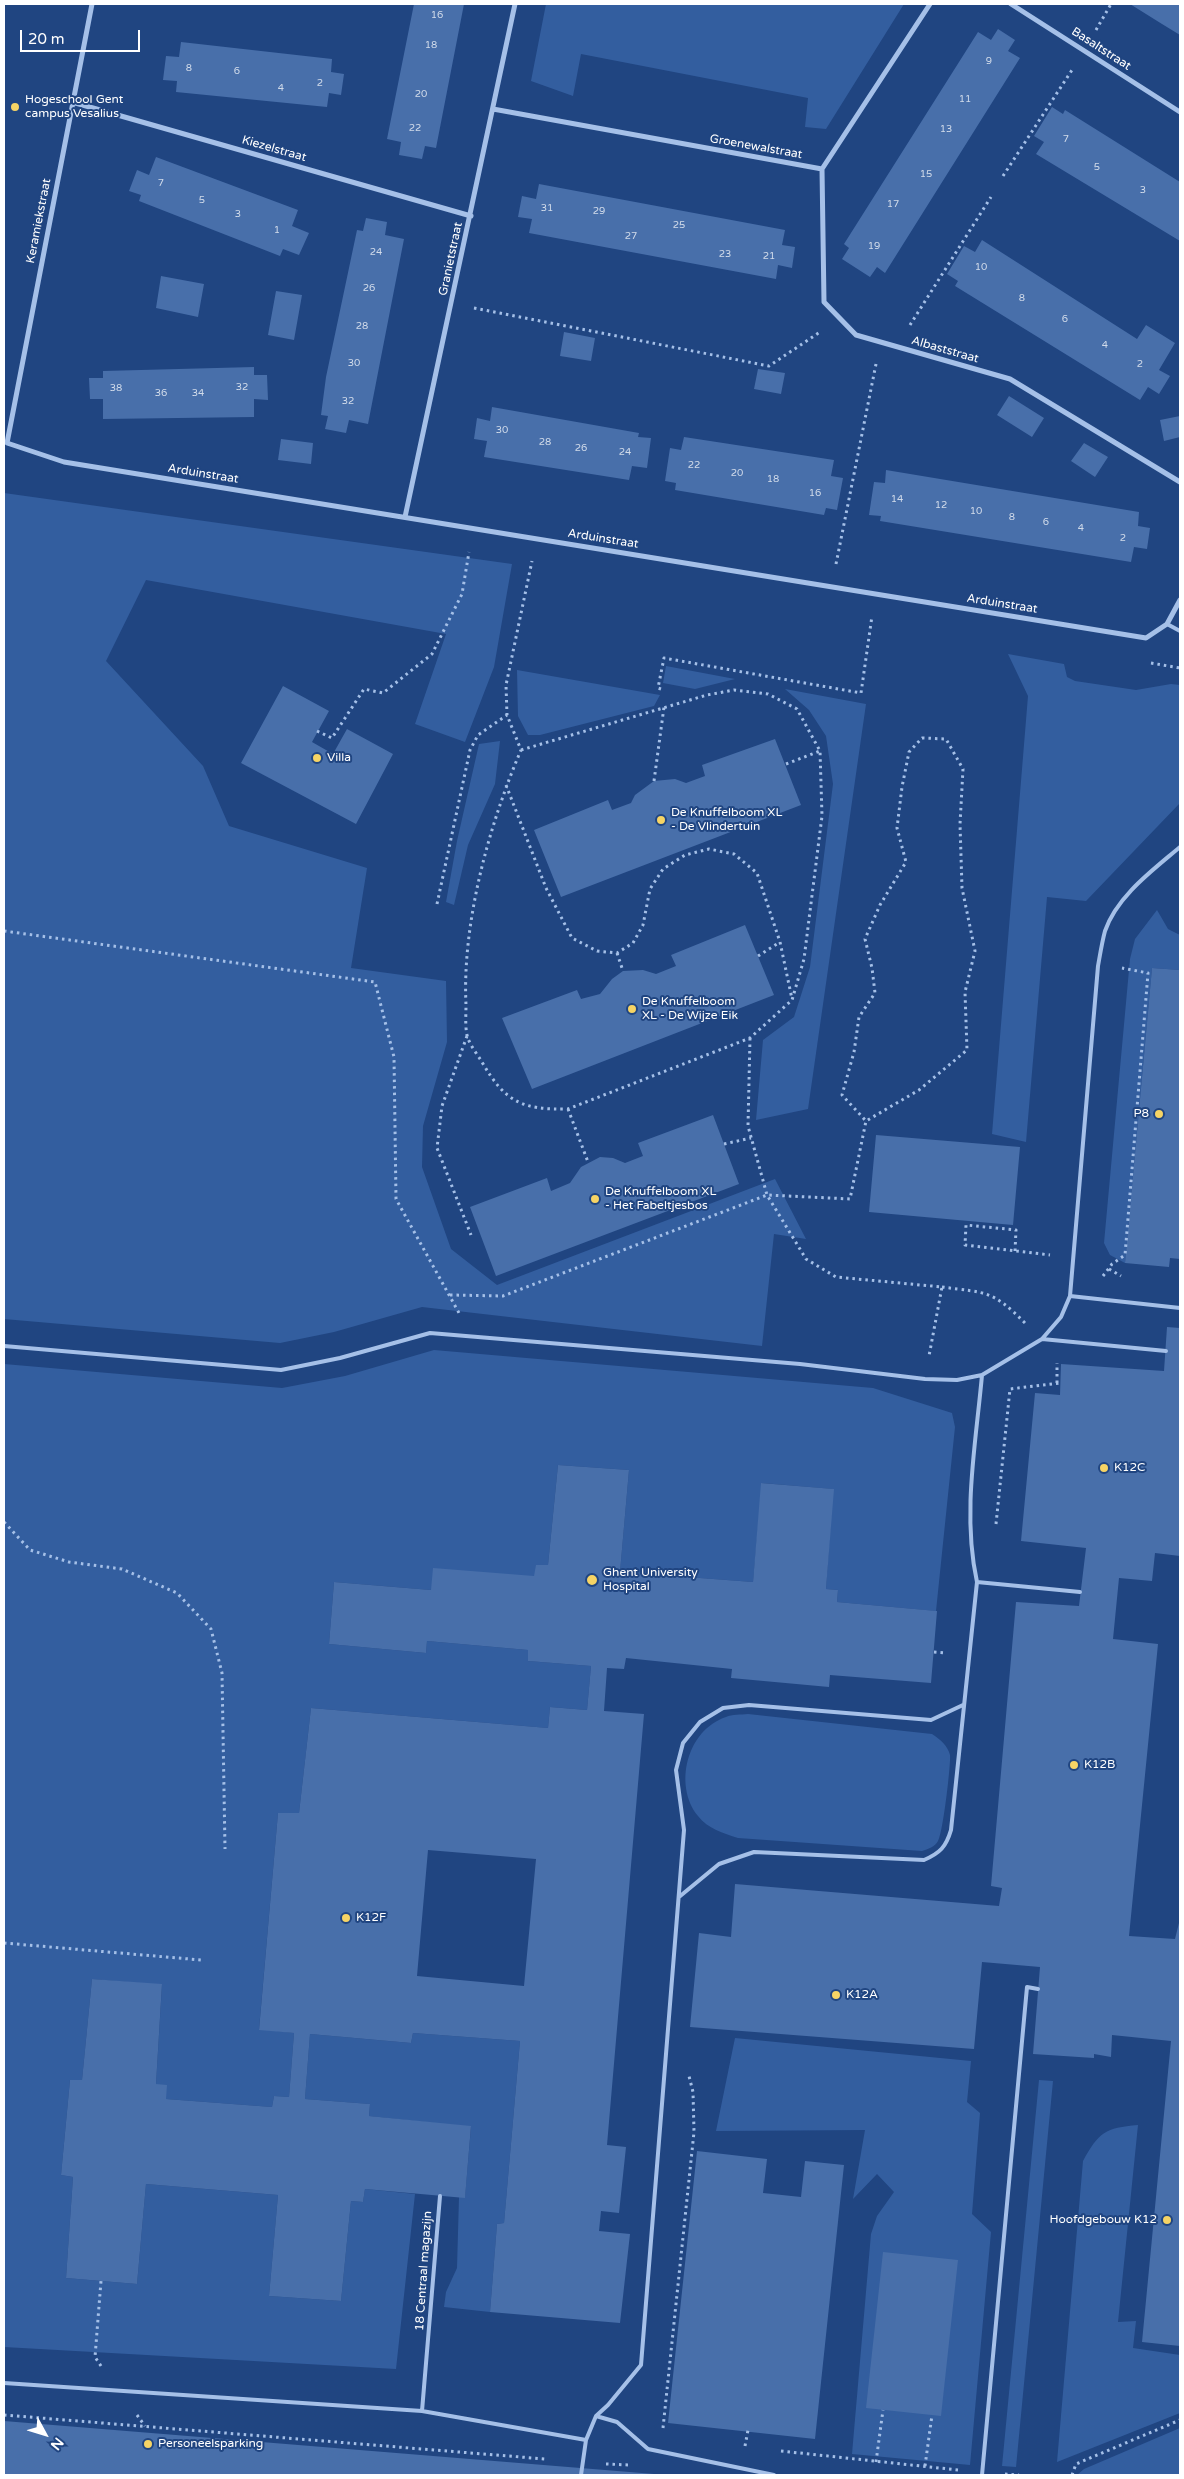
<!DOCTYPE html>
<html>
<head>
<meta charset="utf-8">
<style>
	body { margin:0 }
	#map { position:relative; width:1184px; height:2479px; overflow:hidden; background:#204581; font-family:"Varela Round",sans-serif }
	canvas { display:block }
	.frame { position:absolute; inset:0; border:5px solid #fff; pointer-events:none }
	.north { position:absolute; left:20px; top:2409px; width:50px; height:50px; -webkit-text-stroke:4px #204581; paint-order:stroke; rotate:129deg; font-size:14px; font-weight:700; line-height:20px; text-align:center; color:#fff }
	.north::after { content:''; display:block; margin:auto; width:18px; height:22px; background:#fff; clip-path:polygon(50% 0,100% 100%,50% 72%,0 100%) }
	.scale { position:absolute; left:20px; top:30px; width:120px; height:22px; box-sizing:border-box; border:2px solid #fff; border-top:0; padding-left:6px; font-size:15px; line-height:18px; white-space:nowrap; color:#fff; -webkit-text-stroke:4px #204581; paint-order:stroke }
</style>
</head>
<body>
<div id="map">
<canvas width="1184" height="2479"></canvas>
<div class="frame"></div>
<div class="north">N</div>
<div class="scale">20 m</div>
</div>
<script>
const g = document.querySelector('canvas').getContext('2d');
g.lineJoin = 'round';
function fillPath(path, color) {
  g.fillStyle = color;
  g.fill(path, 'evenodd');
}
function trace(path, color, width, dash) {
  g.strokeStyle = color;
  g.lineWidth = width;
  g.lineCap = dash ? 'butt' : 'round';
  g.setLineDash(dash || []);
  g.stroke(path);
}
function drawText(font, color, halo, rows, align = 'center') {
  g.font = font + ' "Varela Round",sans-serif';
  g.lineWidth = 4;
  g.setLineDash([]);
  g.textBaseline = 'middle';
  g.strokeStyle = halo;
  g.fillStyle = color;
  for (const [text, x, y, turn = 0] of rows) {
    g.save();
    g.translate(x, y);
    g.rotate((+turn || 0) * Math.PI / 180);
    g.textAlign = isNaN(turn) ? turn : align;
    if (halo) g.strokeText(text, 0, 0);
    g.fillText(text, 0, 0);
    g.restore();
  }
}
const green = new Path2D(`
	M546 4H904L826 129 805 127 808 98 581 54 573 96 531 81Z
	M4 493 512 564 494 667 465 742 415 724 446 634 146 580 106 661 203 766 229 826 367 868 351 968 446 981 447 1042 423 1126 422 1167 451 1249 497 1285 775 1179 806 1239 774 1234 762 1346 422 1307 334 1332 280 1343 4 1319Z
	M1008 654 1064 664 1067 677 1075 681 1136 690 1171 684 1180 685V803L1086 901 1047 897 1026 1142 992 1134 1028 696Z
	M666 666 735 679 695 689 663 683Z
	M517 670 660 695 654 706 540 735H528L518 716Z
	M785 689 866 704 808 1109 756 1120 763 1040 794 1017 810 967 833 784 826 736 809 710Z
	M500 741 495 784 468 845 454 905 446 902 457 841 479 744Z
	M1157 910 1168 929 1180 935V970L1152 968 1125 1263 1110 1255 1104 1243 1130 959 1135 939Z
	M434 1350 873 1388 952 1413 955 1427 936 1611 837 1602 838 1590 826 1589 833 1489 762 1483 753 1582 620 1572 629 1470 558 1465 548 1565 534 1576 431 1590 334 1582 329 1644 426 1653 427 1641 528 1650V1661L591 1666 587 1710 550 1707 548 1728 311 1708 299 1813H278L259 2029 294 2033 289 2097 274 2096 272 2107 166 2099 156 2084 162 1985 92 1979 82 2080H70L61 2175 73 2177 66 2278 137 2284 146 2184 278 2195 269 2296 341 2301 351 2201 363 2202 365 2189 415 2194 396 2369 4 2347V1364L282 1388 345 1376Z
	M748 1714 932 1734C940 1739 948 1746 950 1755 951 1763 943 1834 938 1841 935 1847 928 1849 922 1851L738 1838C723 1833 708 1829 698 1816 673 1785 687 1730 726 1717 732 1714 741 1715 748 1714Z
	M413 2033 520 2041 504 2223 497 2224 490 2312 444 2307 446 2292 457 2268 459 2197H465L471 2127 369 2116 370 2104 305 2099 310 2034 411 2043Z
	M735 2038 971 2061 967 2102 980 2113 972 2214 991 2232 970 2465 852 2454 871 2234 877 2216 894 2192 877 2174 853 2199 865 2130 716 2131Z
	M1039 2080 1053 2081 1016 2467 1002 2466Z
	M1138 2125 1118 2322 1136 2321 1133 2348 1180 2355V2413L1057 2462 1083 2161C1099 2132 1105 2128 1138 2125Z
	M1180 2428V2475H1077L1084 2469Z`);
const building = new Path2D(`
	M414 4H464L436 148 425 146 422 159 399 155 401 142 387 139Z
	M1130 4H1180V35L1162 24Z
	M998 29 1015 40 1008 51 1020 58 885 273 877 267 870 277 842 259 849 248 844 244 978 32 991 40Z
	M181 42 332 59 331 72 344 74 341 95 329 93 327 107 176 92 177 81 163 80 166 56 179 57Z
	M1052 107 1063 114 1065 110 1180 182V241L1036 154 1044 142 1034 136Z
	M156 157 298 210 292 226 309 233 299 255 283 249 280 256 139 201 141 195 129 191 137 170 149 175Z
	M539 184 785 230 782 245 795 247 792 268 778 265 776 279 529 233 532 219 518 217 522 196 536 199Z
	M366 218 387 222 385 235 404 239 368 424 349 420 346 433 325 429 328 416 321 415 326 377 357 230 363 231Z
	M982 240 1137 339 1146 325 1175 343 1159 370 1170 376 1159 394 1148 387 1140 400 955 286 958 281 947 274 964 246 975 252Z
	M161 276 204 284 198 317 156 308Z
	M276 291 302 295 294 340 268 335Z
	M564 332 595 338 591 361 560 356Z
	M254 367V375H267L268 400 254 399V417L103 419V399H90L89 378H103V371Z
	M758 369 785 373 781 394 754 389Z
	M1009 396 1044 418 1032 437 997 415Z
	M492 407 639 433 638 437 651 438 647 468 632 466 629 480 484 457 487 441 474 439 477 418 490 421Z
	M1180 416V437L1164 441 1160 420Z
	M684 437 834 460 831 476 843 478 837 510 826 508 824 515 675 490 676 483 665 481 670 448 681 450Z
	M281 439 313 443 311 464 278 460Z
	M1084 443 1108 457 1095 477 1071 461Z
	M886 470 1139 512 1138 526 1150 528 1147 549 1134 547 1131 562 880 521 881 516 869 515 874 482 885 483Z
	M283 686 329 711 312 742 333 754 347 729 393 754 356 824 241 763Z
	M775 739 801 805 561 897 534 830 608 800 612 810 631 803 635 795 654 781 675 779 686 783 705 776 702 765Z
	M745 925 774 995 532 1089 502 1018 577 990 581 999 600 994 612 979 623 971 643 970 656 974 676 966 671 955Z
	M1152 968 1180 970V1259L1170 1258 1169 1267 1125 1263Z
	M713 1115 739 1184 496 1276 470 1207 547 1178 551 1191 570 1183 581 1167 600 1157 613 1158 625 1163 643 1156 638 1143Z
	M876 1135 1020 1147 1013 1225 869 1212Z
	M1167 1327 1180 1328V1556L1155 1553 1152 1581 1119 1578 1113 1639 1158 1644 1129 1936 1175 1939 1180 1919V2346L1142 2342 1171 2041 1112 2035 1111 2057 1094 2054V2058L1033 2054 1040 1967 982 1962 974 2049 690 2027 699 1933 731 1937 735 1884 999 1906 1002 1888 991 1886 1016 1602 1079 1606 1086 1548 1021 1541 1035 1393 1060 1395 1061 1364 1164 1371Z
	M558 1465 629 1470 620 1572 753 1582 761 1483 834 1489 826 1589 838 1590 837 1602 937 1611 931 1683 830 1675 829 1687 731 1678 732 1669 626 1658 624 1669 607 1668 604 1711 644 1714 607 2145 626 2147 619 2213 601 2211 599 2231 630 2234 620 2323 490 2312 497 2224 504 2223 520 2041 413 2033 411 2043 310 2034 305 2099 370 2104 369 2116 471 2126 465 2198 365 2189 363 2202 351 2201 341 2301 269 2296 278 2195 146 2184 137 2284 66 2278 73 2177 61 2175 70 2080H82L92 1979 162 1984 156 2084 167 2085 166 2099 272 2107 274 2096 289 2097 294 2033 259 2030 278 1813H299L311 1708 548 1728 550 1707 587 1710 591 1666 528 1661V1650L427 1641 426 1653 329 1644 334 1582 431 1590 433 1568 534 1576 536 1565H548ZM428 1850 536 1859 524 1986 417 1976Z
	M697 2151 767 2159 763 2193 801 2197 805 2161 844 2165 815 2439 668 2423Z
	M883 2252 958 2260 941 2416 866 2408Z
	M4 2421 654 2474V2475H4Z`);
const path = new Path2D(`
	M1096 30 1111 4
	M1003 176 1072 70
	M474 308 769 366 820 332
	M910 325 991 197
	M836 564 876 364
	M1151 663 1180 668
	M661 689 658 688 664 658 861 693 872 616
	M317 731 332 738 364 689 383 693 432 654 462 594 469 552
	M521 750 707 695 734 690 768 694 797 709 820 751 822 816 804 959 792 1000 750 1038 568 1109C522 1110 505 1102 482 1062 477 1054 469 1044 467 1035 465 1026 466 1014 466 1005 462 923 489 825 521 750L507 715 506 685 532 561
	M786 764 820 751
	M654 781 664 707
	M506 785 546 888 572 938 597 951 617 953 633 943 643 925 650 889 663 869 685 855 709 849 734 854 757 873 780 942 792 999
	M437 904 470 750 478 735 507 715
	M4 931 375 982 394 1057 396 1199 459 1313
	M617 953 623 971
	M758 956 780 942
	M467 1036 442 1106 437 1148 471 1235
	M750 1038 748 1126 767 1195 806 1259 836 1277 942 1287 929 1356
	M568 1109 588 1162
	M724 1144 751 1138
	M1015 1251 1016 1230 966 1225 965 1245 1050 1255
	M1109 1269 1121 1276
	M1103 1276 1112 1264 1125 1255 1148 973 1122 968
	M942 1287C987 1293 992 1290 1025 1323
	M450 1295 503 1296 767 1195 850 1199 866 1121 919 1090 967 1050 965 992 975 951 962 888 960 824 963 769 946 739 922 738 909 752 902 787 897 828 906 862 880 905 865 939 872 968 875 993 859 1017 854 1052 842 1095 866 1121
	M1057 1383V1363
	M4 1522 30 1550 69 1562 122 1569 177 1593 211 1629 222 1673 225 1849
	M996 1524 1010 1389 1060 1383
	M934 1652 946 1653
	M4 1943 201 1960
	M101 2366 95 2357 101 2281
	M4 2415 545 2459
	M137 2415 145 2426
	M663 2428 694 2132 693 2092 689 2076
	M745 2446 748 2430
	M781 2451 958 2470
	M876 2462 883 2410
	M606 2464 630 2465
	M925 2466 932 2415
	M1005 2474 1019 2475
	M1072 2475 1076 2464 1180 2420`);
const service = new Path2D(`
	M1167 624 1180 631
	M1070 1296 1180 1308
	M1042 1339 1166 1351
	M4 1346 281 1370 340 1358 430 1333 800 1364 925 1379 957 1380 982 1375 1042 1339 1061 1317 1070 1296 1098 966C1100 955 1102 942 1105 931 1117 896 1153 870 1180 847
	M977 1582 1080 1592
	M679 1897 719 1864 754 1852 924 1860C940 1853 946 1847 951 1830L977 1582C962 1514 976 1443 982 1375
	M440 2196 422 2411 586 2440 596 2416 617 2422 648 2449 774 2475
	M4 2383 422 2411
	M596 2416 608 2405 641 2365 684 1830 676 1770 683 1743 700 1722 723 1708 749 1705 931 1720 963 1705
	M581 2475 586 2440
	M982 2475 1027 1987 1038 1989`);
const minor = new Path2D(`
	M92 4 7 443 64 462 1146 638 1167 624 1180 600
	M1011 4 1180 112
	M72 102 471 216
	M493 109 822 169 930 4
	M822 169 824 302 856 335 1010 379 1180 482
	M405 517 515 4`);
const markers = [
	[15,107,5,"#f6d465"],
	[317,758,5,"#f6d465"],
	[661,820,5,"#f6d465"],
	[632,1009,5,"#f6d465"],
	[1159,1114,5,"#f6d465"],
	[595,1199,5,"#f6d465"],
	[1104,1468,5,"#f6d465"],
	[592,1580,6,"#f6d465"],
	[1074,1765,5,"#f6d465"],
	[346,1918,5,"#f6d465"],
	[836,1995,5,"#f6d465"],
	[1167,2220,5,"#f6d465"],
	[148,2444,5,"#f6d465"]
];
const numberNames = [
	["16",437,15],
	["18",431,45],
	["9",989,61],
	["8",189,68],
	["6",237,71],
	["2",320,83],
	["4",281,88],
	["20",421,94],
	["11",965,99],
	["22",415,128],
	["13",946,129],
	["7",1066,139],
	["5",1097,167],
	["15",926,174],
	["7",161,183],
	["3",1143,190],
	["5",202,200],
	["17",893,204],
	["31",547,208],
	["29",599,211],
	["3",238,214],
	["25",679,225],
	["1",277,230],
	["27",631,236],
	["19",874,246],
	["24",376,252],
	["23",725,254],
	["21",769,256],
	["10",981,267],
	["26",369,288],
	["8",1022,298],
	["6",1065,319],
	["28",362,326],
	["4",1105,345],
	["30",354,363],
	["2",1140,364],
	["32",242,387],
	["38",116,388],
	["36",161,393],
	["34",198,393],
	["32",348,401],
	["30",502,430],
	["28",545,442],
	["26",581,448],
	["24",625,452],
	["22",694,465],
	["20",737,473],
	["18",773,479],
	["16",815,493],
	["14",897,499],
	["12",941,505],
	["10",976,511],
	["8",1012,517],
	["6",1046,522],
	["4",1081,528],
	["2",1123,538]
];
const streetNames = [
	["Basaltstraat",1101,49,33],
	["Groenewalstraat",756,147,10],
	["Kiezelstraat",274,149,16],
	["Keramiekstraat",39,221,-79],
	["Granietstraat",451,259,-78],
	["Albaststraat",945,350,16],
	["Arduinstraat",203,474,9],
	["Arduinstraat",603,539,9],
	["Arduinstraat",1002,604,9],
	["18 Centraal magazijn",424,2271,-86]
];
const poiNames = [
	["Hogeschool Gent",25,100],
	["campus Vesalius",25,114],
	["Villa",327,758],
	["De Knuffelboom XL",671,813],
	["- De Vlindertuin",671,827],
	["De Knuffelboom",642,1002],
	["XL - De Wijze Eik",642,1016],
	["P8",1149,1114,"right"],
	["De Knuffelboom XL",605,1192],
	["- Het Fabeltjesbos",605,1206],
	["K12C",1114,1468],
	["Ghent University",603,1573],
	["Hospital",603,1587],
	["K12B",1084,1765],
	["K12F",356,1918],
	["K12A",846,1995],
	["Hoofdgebouw K12",1157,2220,"right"],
	["Personeelsparking",158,2444]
];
fillPath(green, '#335e9f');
fillPath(building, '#486faa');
trace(path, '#a5c0e8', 3, [2.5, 4]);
trace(service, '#a5c0e8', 4);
trace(minor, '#a5c0e8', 5);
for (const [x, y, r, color] of markers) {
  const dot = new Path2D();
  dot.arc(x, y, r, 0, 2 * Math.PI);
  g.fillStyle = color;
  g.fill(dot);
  trace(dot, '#204581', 2);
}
drawText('10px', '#d1dbea', null, numberNames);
drawText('12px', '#fff', '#204581', streetNames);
drawText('12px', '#fff', '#204581', poiNames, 'left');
</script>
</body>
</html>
